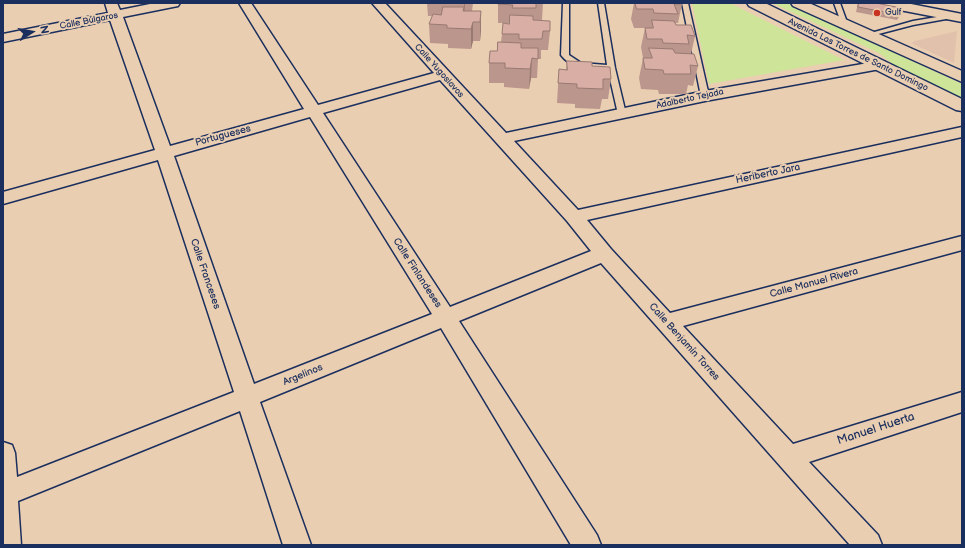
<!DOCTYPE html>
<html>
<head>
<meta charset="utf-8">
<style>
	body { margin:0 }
	#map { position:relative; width:965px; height:548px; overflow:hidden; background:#eaceb1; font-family:"Balsamiq Sans",sans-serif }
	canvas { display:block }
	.frame { position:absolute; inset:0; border:4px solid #1b2f5e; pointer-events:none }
	.north { position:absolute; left:12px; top:12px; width:40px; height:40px; -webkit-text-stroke:3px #eaceb1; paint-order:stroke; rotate:79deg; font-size:11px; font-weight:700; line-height:16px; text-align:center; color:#1b2f5e }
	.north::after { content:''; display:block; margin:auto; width:14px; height:18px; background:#1b2f5e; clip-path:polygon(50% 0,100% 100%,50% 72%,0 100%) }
</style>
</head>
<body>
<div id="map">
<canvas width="965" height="548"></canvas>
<div class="frame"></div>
<div class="north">N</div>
</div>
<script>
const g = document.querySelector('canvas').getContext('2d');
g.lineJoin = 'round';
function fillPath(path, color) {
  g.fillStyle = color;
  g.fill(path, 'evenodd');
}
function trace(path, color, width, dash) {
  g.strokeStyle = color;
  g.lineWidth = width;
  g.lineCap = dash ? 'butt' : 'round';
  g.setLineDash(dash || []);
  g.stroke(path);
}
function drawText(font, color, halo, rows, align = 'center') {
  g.font = font + ' "Balsamiq Sans",sans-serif';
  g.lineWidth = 4;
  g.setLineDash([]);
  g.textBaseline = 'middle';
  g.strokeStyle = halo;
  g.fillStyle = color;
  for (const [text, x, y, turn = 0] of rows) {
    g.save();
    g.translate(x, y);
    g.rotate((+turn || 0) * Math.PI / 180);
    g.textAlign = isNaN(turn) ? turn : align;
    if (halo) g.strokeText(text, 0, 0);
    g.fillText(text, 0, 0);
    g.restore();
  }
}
const built = new Path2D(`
	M957 31 954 63 911 43 915 41Z`);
const green = new Path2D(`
	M692 3H730L844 60 709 84Z
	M772 3H787L962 84V98L895 66 879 53Z`);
const lane = new Path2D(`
	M563 3H569V55L581 63 607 65 598 3H604L615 68 626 114 625 116H619L618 114 608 70C591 68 572 70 561 55Z
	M682 3H688L709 96 708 98H705L701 96Z
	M834 3H840L848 25 847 26 842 25Z
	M955 14 957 15V17L913 25 867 37 864 35 913 21Z`);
const street = new Path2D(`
	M105 3H117L120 10 155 3H180L178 6 123 17 170 146 304 109 239 3H251L318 105 434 73 372 3H385L506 133 705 91 880 61 885 62 887 65 885 68 880 69 705 101 514 141 578 210 962 127V137L587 220 611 249 670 313 962 236V250L683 326 793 444 962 392V412L809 462 878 535 882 545H850L601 263 459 321 597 535 601 545H571L441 328 260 402 311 545H283L240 411 18 501 21 545H3V442L12 445 15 453 17 477 234 392 158 160 3 204V192L155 150 110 20 3 42V34L108 13ZM440 80 567 221 591 251 450 307 323 113ZM310 117 432 314 254 384 174 156Z`);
const secondary = new Path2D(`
	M747 3H765L962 99V111L956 110 749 6Z
	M791 3H809L962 71V82L793 6Z
	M877 3H906L962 14V22L884 7 879 6Z`);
const wall = new Path2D(`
	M427 3H473L472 11H481V30L480 41H473L471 49 448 48V44L430 43 429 24 432 16H428Z
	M498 3H543L542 20H535L550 31 548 50H541V59H538L537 78H531L529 89 504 87V83H489V63L497 51 501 42 502 34 509 23H498Z
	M634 3H682V4L678 23H676V25L695 36 691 54 698 66 693 86 688 85 686 94H659L658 90 641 89 639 78 643 58 641 47 645 28H634L631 19Z
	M858 3H876L900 15 897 20 856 12Z
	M567 61 592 66 611 79 608 99H602L600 109 575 108V104L557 103 559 69 566 70Z`);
const shadedWall = new Path2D(`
	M464 3H465L464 20Z
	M481 11V30L480 41V22Z
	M473 22V41L471 49V29Z
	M532 58 531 78 529 89 530 69Z`);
const building = new Path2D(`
	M498 3H536V8H512L513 5 498 4Z
	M635 3H682V4H674L678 14 654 13 653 9H637Z
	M859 3H876L901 8 900 15 858 7Z
	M443 7H464L463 11H481L480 22H473L471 29 447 28V25L429 24 433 14 441 15Z
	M510 15 533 16V20L550 21V31H543L542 39H519V34H502L503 23 509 24Z
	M652 20 674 21 676 25H691L695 36 687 35 689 44 663 43 662 39H647L645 28H653Z
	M498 42 521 43V48H538V59L532 58 530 69 505 68V63H489L490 51H497Z
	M649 48 673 49 675 53 694 54 698 66 690 65 691 74H664L663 70 645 69 643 58H652Z
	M567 61 592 62V66L610 67 611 79H603V89L577 88V84L558 83 559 69 567 70Z`);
const markers = [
	[877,13,4,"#c8321e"]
];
const farPoinames = [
	["Gulf",885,13]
];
const farStreetnames = [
	["Calle Búlgaros",89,21,-11],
	["Avenida Las Torres de Santo Domingo",858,55,26],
	["Calle Yugoslavos",439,71,48],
	["Adalberto Tejada",690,99,-12]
];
const streetNames = [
	["Portugueses",223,136,-15],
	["Heriberto Jara",768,174,-12],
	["Calle Finlandeses",417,273,57],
	["Calle Franceses",205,274,71],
	["Calle Manuel Rivera",814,283,-15],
	["Calle Benjamín Torres",684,342,48],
	["Argelinos",303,375,-22]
];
const nearStreetnames = [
	["Manuel Huerta",876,429,-18]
];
fillPath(built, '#e1c1ab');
fillPath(green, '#cee499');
trace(lane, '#1b2f5e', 3);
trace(street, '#1b2f5e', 3);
trace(secondary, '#1b2f5e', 3);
fillPath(lane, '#eaceb1');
fillPath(street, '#eaceb1');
fillPath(secondary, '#eaceb1');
fillPath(wall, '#bb968d');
fillPath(shadedWall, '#987a73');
fillPath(building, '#d9aea4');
trace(building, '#987a73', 1);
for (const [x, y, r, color] of markers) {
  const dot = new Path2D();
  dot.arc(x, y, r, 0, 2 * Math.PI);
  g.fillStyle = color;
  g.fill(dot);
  trace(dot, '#eaceb1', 1.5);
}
drawText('9px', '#1b2f5e', '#eaceb1', farPoinames, 'left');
drawText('9px', '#1b2f5e', '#eaceb1', farStreetnames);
drawText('10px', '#1b2f5e', '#eaceb1', streetNames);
drawText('12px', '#1b2f5e', '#eaceb1', nearStreetnames);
</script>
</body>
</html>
